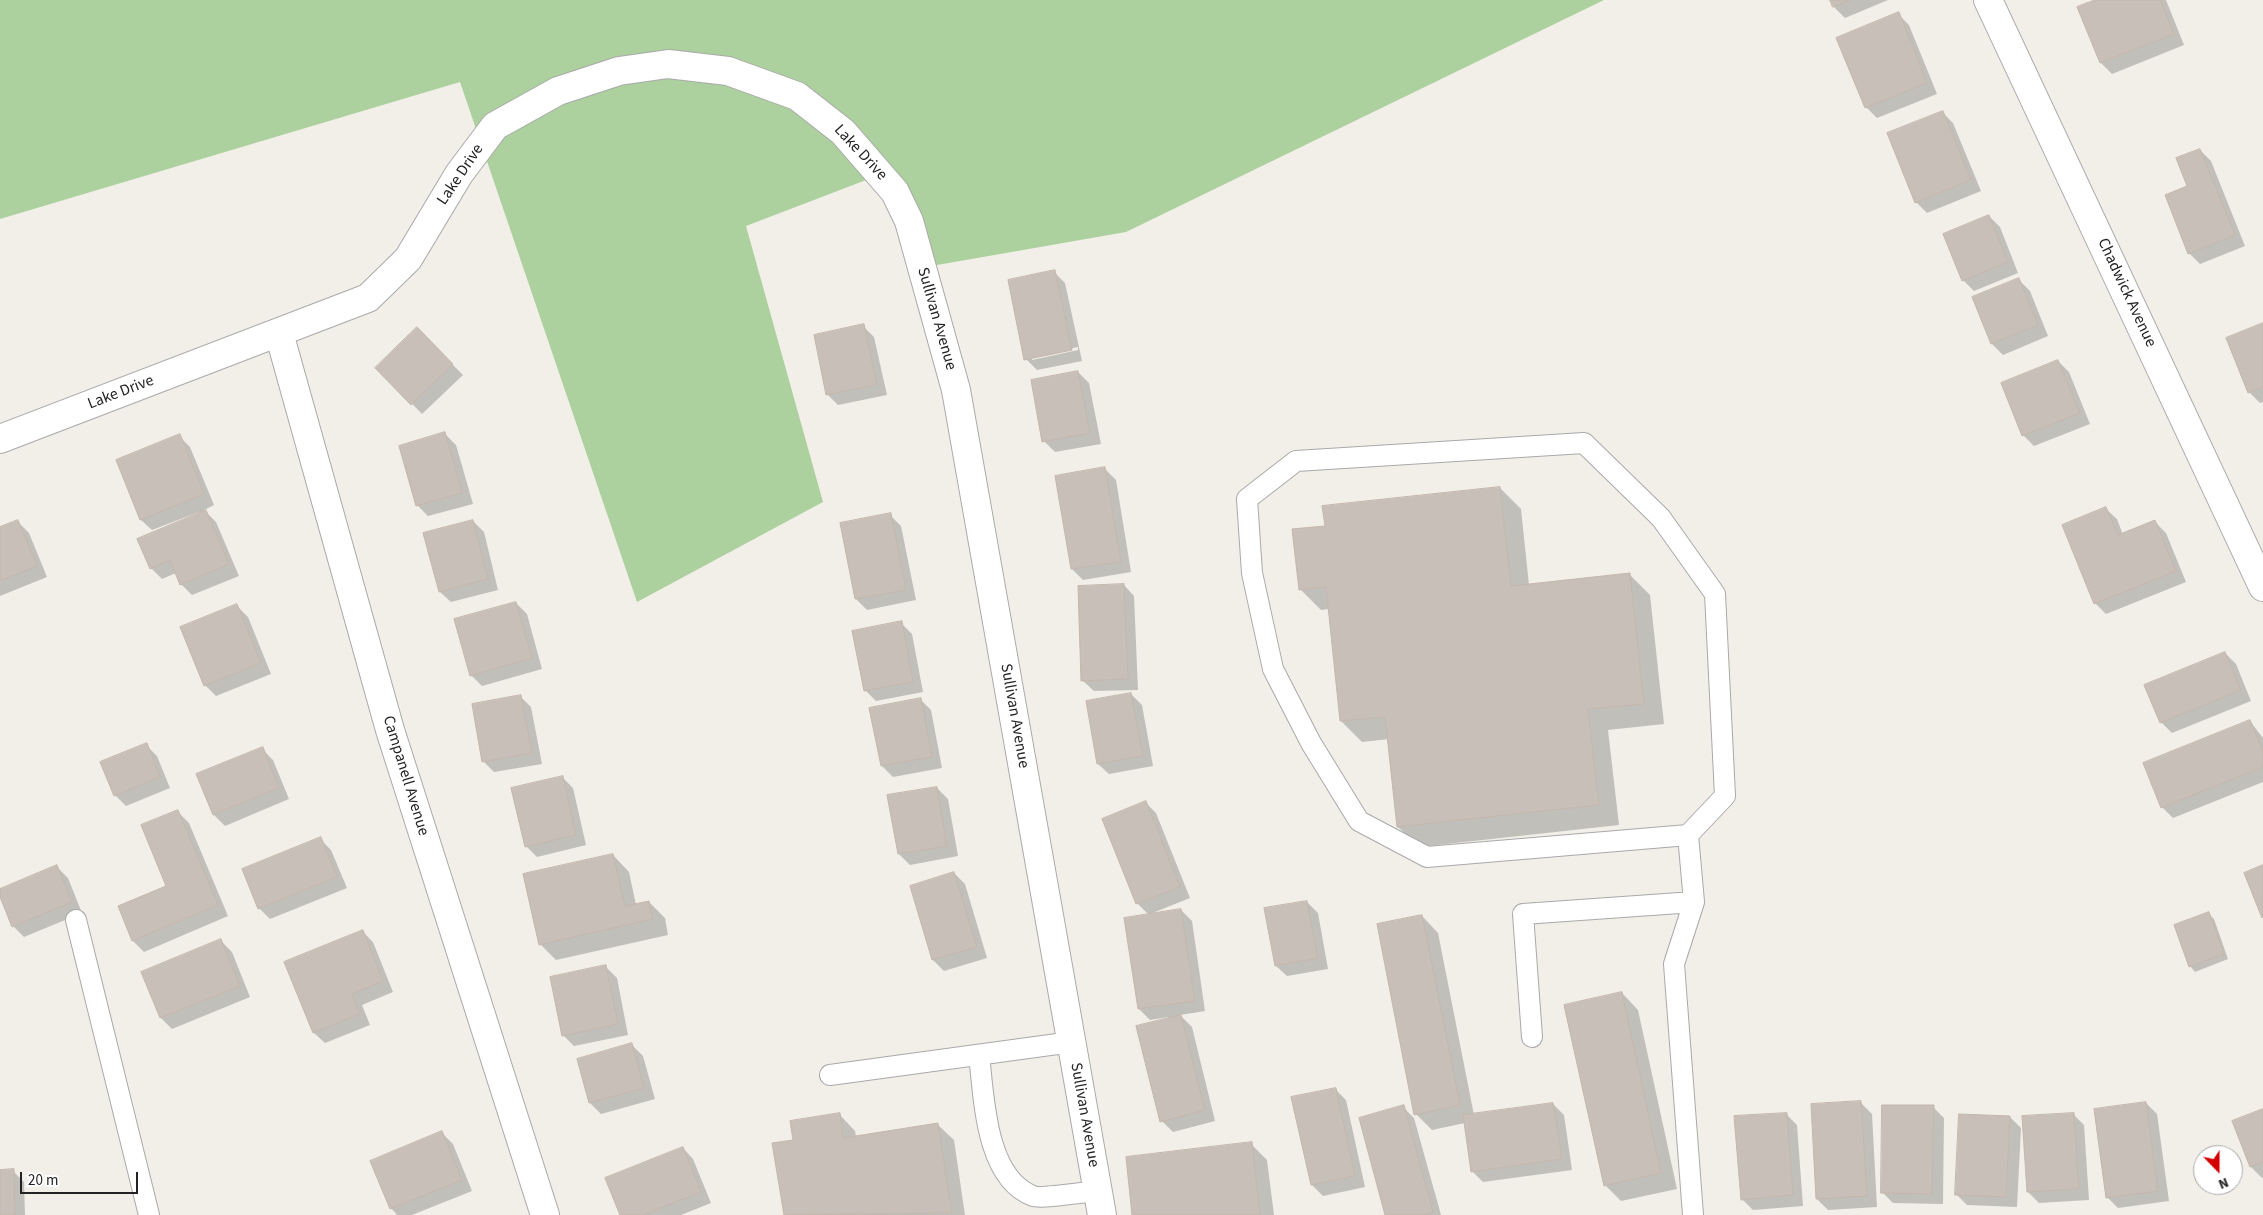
<!DOCTYPE html>
<html>
<head>
<meta charset="utf-8">
<style>
	body { margin:0 }
	#map { position:relative; width:2263px; height:1215px; overflow:hidden; background:#f2efe9; font-family:"Source Sans 3",sans-serif }
	canvas { display:block }
	.north { position:absolute; left:2193px; top:1145px; width:50px; height:50px; box-sizing:border-box; background:#fff; border:1px solid #a7a7a7; border-radius:50%; rotate:158deg; font-size:14px; font-weight:700; line-height:20px; text-align:center; color:#222 }
	.north::after { content:''; display:block; margin:auto; width:18px; height:22px; background:#d40000; clip-path:polygon(50% 0,100% 100%,50% 72%,0 100%) }
	.scale { position:absolute; left:20px; top:1172px; width:118px; height:22px; box-sizing:border-box; border:2px solid #222; border-top:0; padding-left:6px; font-size:15px; line-height:18px; white-space:nowrap; color:#222; -webkit-text-stroke:4px #fff; paint-order:stroke }
</style>
</head>
<body>
<div id="map">
<canvas width="2263" height="1215"></canvas>
<div class="north">N</div>
<div class="scale">20 m</div>
</div>
<script>
const g = document.querySelector('canvas').getContext('2d');
g.lineJoin = 'round';
function fillPath(path, color) {
  g.fillStyle = color;
  g.fill(path, 'evenodd');
}
function trace(path, color, width, dash) {
  g.strokeStyle = color;
  g.lineWidth = width;
  g.lineCap = dash ? 'butt' : 'round';
  g.setLineDash(dash || []);
  g.stroke(path);
}
function drawText(font, color, halo, rows, align = 'center') {
  g.font = font + ' "Source Sans 3",sans-serif';
  g.lineWidth = 4.5;
  g.setLineDash([]);
  g.textBaseline = 'middle';
  g.strokeStyle = halo;
  g.fillStyle = color;
  for (const [text, x, y, turn = 0] of rows) {
    g.save();
    g.translate(x, y);
    g.rotate((+turn || 0) * Math.PI / 180);
    g.textAlign = isNaN(turn) ? turn : align;
    if (halo) g.strokeText(text, 0, 0);
    g.fillText(text, 0, 0);
    g.restore();
  }
}
const forest = new Path2D(`
	M0 0H1604L1126 232 920 268 887 172 746 226 823 502 637 602 460 82 0 219Z`);
const shadow = new Path2D(`
	M1831 0H1888L1845 18 1834 7Z
	M2098 0H2166L2184 45 2112 74 2101 63 2079 8Z
	M1898 14 1909 25 1937 94 1877 118 1866 107Z
	M1942 112 1953 123 1981 191 1927 213 1916 202Z
	M2200 150 2211 161 2245 246 2200 264 2189 253V186Z
	M1989 216 2000 227 2018 273 1974 291 1963 280Z
	M1054 272 1065 283 1082 361 1037 370 1026 359ZM1078 347V350L1032 360V357Z
	M2019 280 2030 291 2048 336 2003 355 1992 344 1974 298Z
	M2263 325V402L2260 403 2249 392Z
	M863 326 874 337 887 395 838 405 827 394Z
	M417 329 463 375 422 414 377 368Z
	M2058 361 2069 372 2090 424 2034 446 2023 435Z
	M1078 372 1089 383 1101 444 1055 452 1044 441Z
	M445 434 456 445 473 504 428 516 417 505Z
	M179 436 190 447 214 505 204 510 216 522 239 576 192 595 181 584 176 573 162 579 151 568 199 514V512L152 530 141 520Z
	M1105 469 1116 480 1131 572 1083 580 1072 569Z
	M1500 488 1521 509 1529 585 1629 574 1650 595 1664 724 1608 730 1619 825 1419 847 1398 827 1389 739 1362 742 1341 721 1329 609 1321 610 1300 589 1326 527Z
	M2106 509 2117 519 2123 535 2155 522 2166 533 2186 582 2106 614 2095 603Z
	M890 515 901 526 916 600 867 610 856 599 842 524Z
	M473 521 484 532 498 590 451 602 440 592Z
	M18 522 29 533 47 577 0 596V529Z
	M1124 585 1134 596 1138 690 1094 691 1083 681Z
	M516 603 527 614 542 669 482 686 471 675Z
	M237 606 248 617 271 674 216 696 205 685Z
	M901 623 912 634 923 692 876 701 865 690Z
	M2225 653 2236 664 2251 701 2172 733 2161 722Z
	M1131 694 1142 705 1153 766 1109 774 1098 764Z
	M520 696 531 707 542 764 494 772 483 761Z
	M920 699 931 710 942 768 893 777 882 766Z
	M2250 721 2263 738V782L2173 818 2162 807Z
	M146 745 157 756 170 788 126 806 115 795Z
	M262 749 273 760 289 799 225 826 214 815Z
	M562 777 573 788 586 845 537 857 526 846Z
	M937 788 948 799 958 856 910 865 899 854Z
	M1145 802 1156 813 1190 898 1150 914 1181 910 1192 921 1205 1011 1180 1015 1192 1027 1215 1121 1173 1132 1162 1121 1169 1017 1150 1020 1139 1009 1149 915 1138 904 1103 819Z
	M178 812 189 823 228 916 144 952 133 941 119 907 168 887Z
	M320 839 331 850 347 888 270 919 259 908Z
	M613 855 629 872 636 905 649 902 665 918 668 935 556 960 540 944Z
	M57 867 68 878 82 913 24 937 13 926 0 890Z
	M954 873 965 884 987 958 944 971 933 960Z
	M1307 902 1318 913 1328 969 1287 976 1276 966Z
	M2209 914 2214 919 2228 959 2195 972 2190 966Z
	M1422 916 1438 933 1474 1115 1553 1104 1564 1115 1572 1170 1483 1182 1472 1171 1465 1123 1432 1130 1416 1114Z
	M362 931 373 942 393 992 362 1005 370 1025 325 1043 314 1033Z
	M221 941 232 952 250 997 172 1029 161 1018Z
	M606 967 617 978 628 1035 574 1046 563 1035Z
	M1622 993 1638 1010 1677 1189 1621 1201 1605 1185Z
	M632 1045 643 1056 655 1099 601 1114 590 1103Z
	M1335 1089 1346 1100 1365 1187 1323 1196 1312 1185Z
	M1861 1103 1872 1114 1877 1207 1828 1210 1817 1199Z
	M2146 1103 2157 1114 2169 1201 2118 1208 2107 1197Z
	M1403 1107 1414 1118 1441 1215H1387Z
	M1933 1107 1944 1118 1943 1204 1893 1203 1882 1192Z
	M2263 1110V1177L2262 1178 2251 1167 2233 1122Z
	M839 1114 855 1131 856 1137 937 1124 954 1140 965 1215H785L774 1144 795 1141Z
	M1786 1114 1797 1125 1803 1206 1753 1210 1742 1199Z
	M2073 1114 2084 1125 2089 1200 2039 1203 2028 1192Z
	M2010 1117 2021 1128 2017 1207 1967 1205 1956 1194Z
	M442 1133 453 1144 472 1191 412 1215H397L391 1208Z
	M1251 1144 1267 1160 1274 1215H1133Z
	M683 1148 693 1159 711 1203 681 1215H622Z
	M0 1171H13L24 1182 25 1215H0Z`);
const building = new Path2D(`
	M1830 0H1851L1833 7Z
	M2095 0H2160L2174 34 2100 63 2077 7Z
	M1899 12 1927 83 1865 108 1836 38Z
	M1943 111 1971 180 1915 203 1887 133Z
	M2200 149 2235 235 2188 254 2165 195 2187 186 2176 158Z
	M1989 215 2008 262 1962 281 1943 234Z
	M1055 270 1072 350 1024 360 1008 280Z
	M2019 278 2038 325 1991 344 1972 297Z
	M2263 323V387L2248 393 2226 338Z
	M864 324 877 385 826 395 814 335Z
	M417 327 453 364 411 405 375 368Z
	M2058 360 2080 413 2022 436 2001 383Z
	M1078 371 1090 433 1042 442 1031 380Z
	M445 432 462 493 416 506 399 446Z
	M180 434 204 494 140 520 116 460Z
	M1105 467 1121 562 1071 569 1055 476Z
	M1500 487 1511 586 1630 573 1644 704 1588 709 1599 805 1397 827 1385 717 1340 721 1326 587 1299 590 1292 529 1325 526 1322 506Z
	M2106 507 2118 535 2155 520 2176 571 2094 604 2062 525Z
	M206 510 229 564 180 585 170 560 150 569 137 539Z
	M891 513 906 590 855 599 840 523Z
	M18 520 37 566 0 581V527Z
	M473 520 488 579 439 592 423 533Z
	M1124 584 1128 679 1081 681 1078 586Z
	M516 602 532 658 470 676 454 619Z
	M237 604 261 663 204 686 180 627Z
	M902 621 913 682 864 691 852 631Z
	M2225 652 2241 690 2160 723 2144 685Z
	M1131 693 1143 756 1097 764 1086 701Z
	M521 695 532 753 482 762 472 704Z
	M921 698 932 757 881 766 869 708Z
	M2250 720 2263 751V767L2161 808 2143 763Z
	M147 743 160 777 114 796 100 762Z
	M263 747 279 788 213 815 196 774Z
	M563 776 576 835 525 847 511 788Z
	M937 787 947 846 898 854 887 795Z
	M1146 801 1180 887 1136 904 1102 819Z
	M178 810 218 905 132 941 118 906 166 886 141 825Z
	M321 837 337 877 258 909 242 869Z
	M613 854 625 906 649 901 653 919 539 945 523 874Z
	M57 865 72 902 12 927 0 897V889Z
	M2263 865V917L2262 918 2244 873Z
	M954 872 977 947 932 960 910 886Z
	M1307 901 1318 958 1275 966 1264 908Z
	M1181 909 1195 1001 1138 1009 1124 918Z
	M2209 912 2224 954 2189 967 2174 925Z
	M1422 915 1460 1105 1414 1115 1377 924Z
	M363 930 383 981 352 994 360 1014 313 1033 284 962Z
	M221 939 240 986 160 1018 141 972Z
	M606 965 618 1024 562 1036 550 977Z
	M1622 992 1661 1173 1604 1186 1564 1005Z
	M1181 1015 1205 1110 1160 1122 1136 1026Z
	M632 1043 644 1088 589 1103 577 1059Z
	M1336 1088 1355 1176 1311 1185 1291 1097Z
	M1861 1101 1867 1196 1816 1199 1811 1104Z
	M2146 1102 2158 1191 2106 1198 2094 1109Z
	M1553 1103 1562 1159 1471 1172 1463 1115Z
	M1404 1105 1433 1212 1424 1215H1385L1359 1118Z
	M1882 1105H1934L1932 1194 1881 1193Z
	M2263 1109V1162L2250 1167 2232 1121Z
	M840 1113 843 1138 938 1123 952 1213 784 1215 772 1143 793 1140 790 1121Z
	M1787 1113 1793 1195 1741 1200 1734 1116Z
	M2074 1113 2079 1189 2027 1192 2022 1116Z
	M1959 1114 2010 1116 2006 1197 1955 1195Z
	M442 1131 462 1180 390 1209 370 1161Z
	M1252 1142 1260 1215H1132L1126 1157Z
	M683 1147 701 1192 643 1215H620L605 1178Z
	M14 1169 15 1215H0V1170Z`);
const service = new Path2D(`
	M1688 835 1427 857 1359 821 1311 743 1273 669 1252 573 1247 499 1296 461 1584 443 1661 518 1715 594 1725 796 1688 835 1694 902 1674 964 1693 1215
	M76 920 149 1215
	M1532 1037 1523 914 1694 902
	M979 1055C984 1096 985 1178 1033 1196 1041 1199 1085 1192 1098 1191
	M830 1075 1072 1042`);
const minor = new Path2D(`
	M1988 0 2263 587
	M279 333 390 730 545 1215
	M0 439 368 298 408 259 459 174 495 126 558 91 619 71 668 64 728 71 797 96 843 132 895 192 909 221 956 390 1102 1215`);
const streetNames = [
	["Lake Drive",860,153,47],
	["Lake Drive",461,175,-56],
	["Chadwick Avenue",2126,293,65],
	["Sullivan Avenue",936,319,74],
	["Lake Drive",121,393,-21],
	["Sullivan Avenue",1014,716,80],
	["Campanell Avenue",405,776,73],
	["Sullivan Avenue",1084,1115,80]
];
fillPath(forest, '#add19e');
fillPath(shadow, '#0003');
fillPath(building, '#c7bfb8');
trace(building, '#c4b6ab', 1);
trace(service, '#a9a9a9', 22);
trace(minor, '#a9a9a9', 30);
trace(service, '#fff', 20);
trace(minor, '#fff', 28);
drawText('16px', '#222', '#fff', streetNames);
</script>
</body>
</html>
